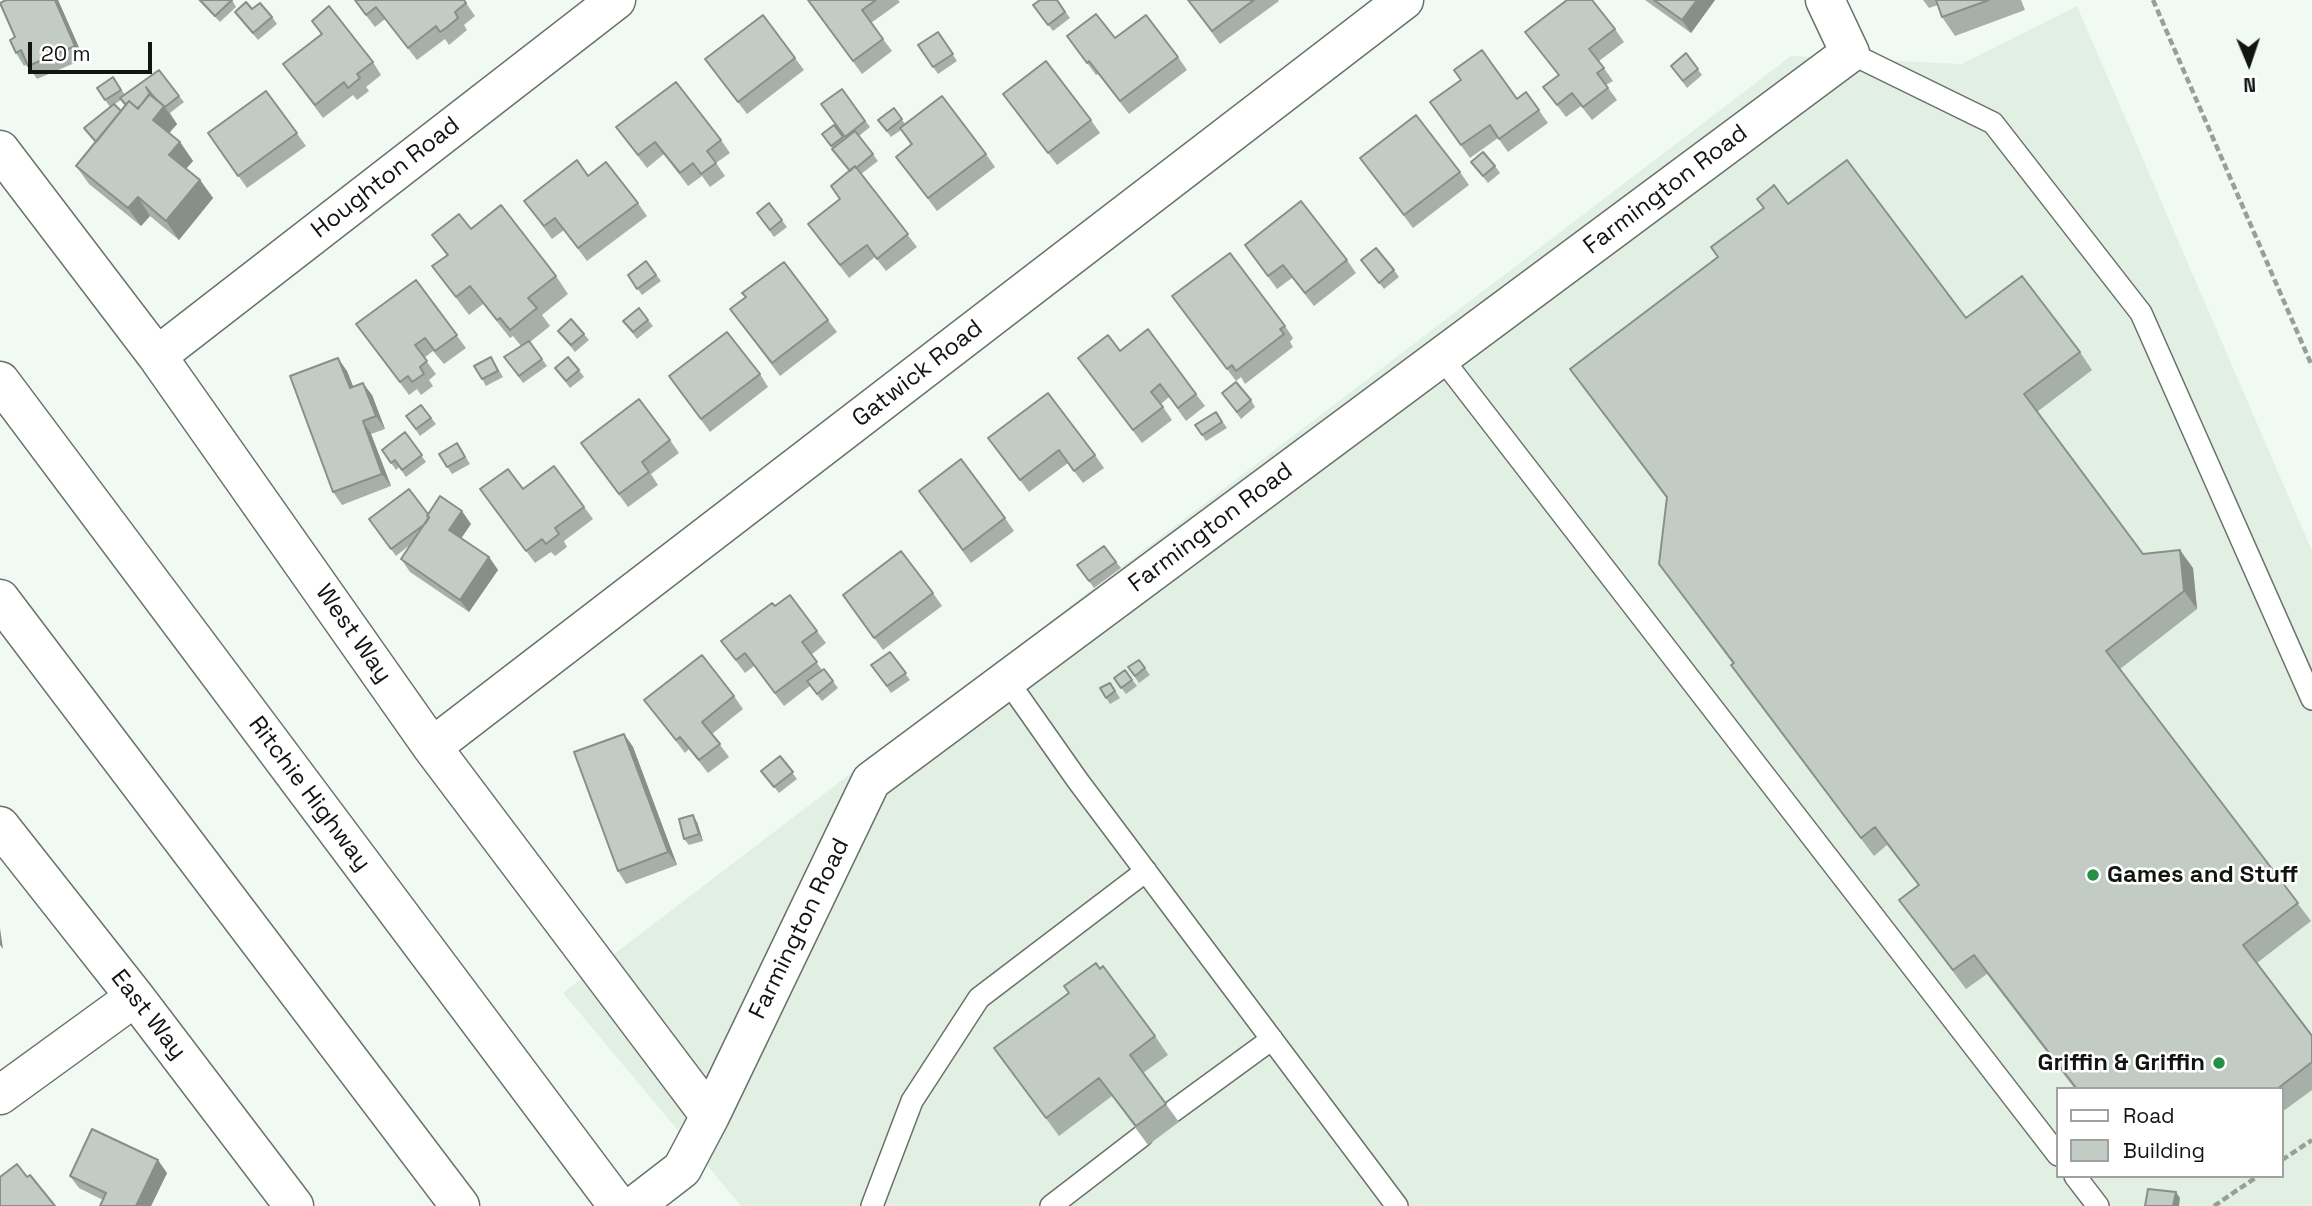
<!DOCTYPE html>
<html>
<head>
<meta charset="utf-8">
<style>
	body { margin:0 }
	#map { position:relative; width:2312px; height:1206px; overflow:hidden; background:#f1faf2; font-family:"Space Grotesk",sans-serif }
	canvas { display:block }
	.legend { position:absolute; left:2056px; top:1087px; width:228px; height:91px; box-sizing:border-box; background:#fff; border:2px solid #a0a1a0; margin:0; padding:9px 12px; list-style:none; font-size:21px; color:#111411 }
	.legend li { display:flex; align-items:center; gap:14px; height:35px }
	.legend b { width:35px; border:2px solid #a0a1a0 }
	.north { position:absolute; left:2214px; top:28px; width:70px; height:70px; -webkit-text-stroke:5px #fff; paint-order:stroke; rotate:178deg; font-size:19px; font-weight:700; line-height:28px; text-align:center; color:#111411 }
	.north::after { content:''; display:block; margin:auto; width:24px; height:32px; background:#111411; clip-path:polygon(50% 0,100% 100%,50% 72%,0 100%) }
	.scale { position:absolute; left:28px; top:42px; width:124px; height:32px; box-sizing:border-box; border:4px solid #111411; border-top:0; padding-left:9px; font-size:21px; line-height:24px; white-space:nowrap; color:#111411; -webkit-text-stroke:5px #fff; paint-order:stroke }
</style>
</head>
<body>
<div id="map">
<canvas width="2312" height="1206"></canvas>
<ul class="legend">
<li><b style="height:9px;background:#fff"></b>Road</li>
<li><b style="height:19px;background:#c2ccc4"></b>Building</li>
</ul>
<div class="north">N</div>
<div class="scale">20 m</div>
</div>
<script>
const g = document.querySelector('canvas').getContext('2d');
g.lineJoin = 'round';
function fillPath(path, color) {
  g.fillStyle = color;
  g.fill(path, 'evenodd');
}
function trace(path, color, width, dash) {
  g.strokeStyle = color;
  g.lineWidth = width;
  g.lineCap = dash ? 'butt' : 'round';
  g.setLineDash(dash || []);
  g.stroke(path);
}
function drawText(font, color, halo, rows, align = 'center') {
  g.font = font + ' "Space Grotesk",sans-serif';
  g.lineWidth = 5;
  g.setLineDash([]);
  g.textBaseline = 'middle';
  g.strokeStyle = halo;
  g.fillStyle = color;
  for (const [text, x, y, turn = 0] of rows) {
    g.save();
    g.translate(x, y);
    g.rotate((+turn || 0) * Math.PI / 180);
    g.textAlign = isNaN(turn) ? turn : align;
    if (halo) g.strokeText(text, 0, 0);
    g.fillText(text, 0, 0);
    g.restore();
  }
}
const built = new Path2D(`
	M2077 6 2312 551V1206H741L563 993 1791 56 1961 64ZM2058 1089H2282V1176H2058Z`);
const path = new Path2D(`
	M2153 0 2312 366
	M2282 1160 2312 1140
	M2214 1206 2258 1176`);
const service = new Path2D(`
	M1850 53 1993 123 2141 313 2312 699
	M1441 357 2058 1155
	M1007 680 1078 781 1397 1206
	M1172 1112 1272 1039
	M2075 1176 2098 1206
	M872 1206 912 1101 979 998 1146 871
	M1051 1206 1142 1136`);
const minor = new Path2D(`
	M0 150 157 356 432 747 710 1116
	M157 356 616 0
	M432 747 1404 0
	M0 826 135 997 294 1206
	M0 1095 135 997
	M634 1206 682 1169 710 1116 871 781 1850 53 1825 0`);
const primary = new Path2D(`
	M0 381 618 1206
	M0 599 460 1206`);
const wall = new Path2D(`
	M58 0 84 59 37 79 27 64 24 66 16 53 15 37Z
	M198 0H232L236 7 220 22Z
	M354 0H464L475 16 464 25 467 30 449 45 445 39 417 60 385 19 375 27Z
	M808 0H898L900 2 871 23 892 51 862 74Z
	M1057 0 1070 18 1053 31 1033 5Z
	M1188 0H1278L1279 1 1220 44Z
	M1645 0H1715L1691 33Z
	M1923 0H2021L2025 10 1955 36 1942 17 1938 5 1929 8Z
	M235 12 272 17 277 24 258 40Z
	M312 21 373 62 381 75 366 87 369 91 357 100 353 95 323 118 283 64 321 34Z
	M1615 29 1624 42 1599 61 1613 81 1606 85 1617 100 1592 120 1581 106 1566 117 1543 87 1558 75 1525 32Z
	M938 32 957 61 938 74 918 45Z
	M1067 36 1115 38 1178 57 1187 70 1129 114 1098 74 1096 75Z
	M1686 53 1702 75 1687 88 1671 66Z
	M795 58 804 70 747 114 705 59Z
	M113 77 125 95 179 96 184 102 170 113 177 124 169 133 180 142 193 161 186 169 200 180 213 198 179 240 150 216 141 226 89 184 76 166 95 142 110 107 97 88ZM121 100 125 106 121 111 115 104Z
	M842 89 870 127 859 136 878 161 861 174 917 247 886 271 875 257 849 278 808 224 840 199 849 171 822 134 834 125 845 139 846 138 821 104Z
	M266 91 306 146 247 188 208 133Z
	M1526 92 1548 123 1508 152 1498 138 1470 158 1430 102 1517 99Z
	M1003 94 1091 120 1100 133 1057 165Z
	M894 108 905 124 986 154 995 167 937 211 896 157 911 145 901 130 891 137 878 120Z
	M616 127 721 140 730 153 716 163 725 176 710 187 702 176 688 186 664 154 647 168Z
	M1360 158 1460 172 1469 185 1413 228Z
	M1471 162 1495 166 1500 173 1488 183Z
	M588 176 638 203 647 216 587 261 564 230 552 239 524 201Z
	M1757 199 1788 204 1966 318 2080 352 2092 370 2037 412 2143 554 2193 568 2197 609 2120 669 2311 921 2257 963 2312 1035V1090L2282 1112V1089H2075L1987 974 1966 989 1899 900 1918 885 1887 845 1874 856 1744 684 1731 665 1733 664 1659 564 1667 499 1570 369 1718 257 1763 208Z
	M769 203 787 227 774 237 757 213Z
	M471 229 556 276 568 294 542 315 550 326 530 342 547 366 523 383 504 357 521 346 513 336 510 338 483 304 469 315 432 266 447 256 432 235Z
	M1245 245 1347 260 1356 273 1314 306 1292 278 1277 289Z
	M1361 260 1394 270 1399 277 1384 289Z
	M646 261 661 281 642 295 628 275Z
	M416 280 466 348 444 364 433 351 424 358 436 374 429 380 433 386 421 395 417 389 409 395 365 336Z
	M1172 296 1285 326 1293 338 1290 342 1293 347 1245 384 1241 377 1236 381Z
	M730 309 828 320 837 332 780 376Z
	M648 320 653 326 637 339 623 321Z
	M558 331 584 334 589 340 575 352Z
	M1120 351 1196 394 1205 406 1186 421 1169 397 1161 404 1172 420 1142 443 1078 358Z
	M491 357 503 377 486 386 482 379Z
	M555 368 579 370 584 377 570 388Z
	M347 371 353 387 372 395 385 429 371 434 391 486 342 505 333 492Z
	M760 374 768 387 710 432 678 389Z
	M1222 393 1251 400 1255 407 1241 419Z
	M421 405 436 424 420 436 406 416Z
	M1216 412 1227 428 1206 441 1195 425Z
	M405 432 426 462 406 477 399 467 396 470 382 450Z
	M988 438 1095 455 1104 468 1083 483 1068 463 1029 492Z
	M670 440 679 453 651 474 658 485 628 507 590 456Z
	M461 449 470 464 452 474 439 454Z
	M554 466 593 519 564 541 567 547 555 556 551 552 535 563 480 489H523Z
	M928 504 1005 518 1014 531 971 563Z
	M428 514 471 524 461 538 489 557 498 570 469 612 410 572 401 559 411 544 396 556 369 519Z
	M1104 546 1121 568 1094 588 1077 565Z
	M933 593 942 606 883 650 852 608Z
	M775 606 817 631 826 643 811 655 822 670 824 669 838 688 822 701 810 686 784 706 754 666 745 673 721 641Z
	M890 652 910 680 891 693 871 665Z
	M1139 660 1150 675 1139 683 1128 667Z
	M1125 670 1137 686 1126 694 1114 678Z
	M1110 683 1120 698 1110 704 1100 688Z
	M734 696 743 709 712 734 729 757 708 773 689 749 685 753 644 700Z
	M624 734 633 747 677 865 626 884 618 871Z
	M780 756 797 779 779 793 766 777Z
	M697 822 703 841 689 845 684 839Z
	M1155 1036 1168 1055 1143 1073 1179 1122 1148 1145 1112 1096 1059 1136 994 1048Z
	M167 1173 151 1206H100L103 1200 79 1188 70 1176Z`);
const shadedWall = new Path2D(`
	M55 0H58L84 59 75 46Z
	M1697 0H1715L1691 33 1682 20Z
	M164 106 177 124 165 138 153 120Z
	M180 142 193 161 182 173 169 155Z
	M200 180 213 198 179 240 166 221Z
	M138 197 150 216 141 226 128 208Z
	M338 358 347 371 359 401 350 388Z
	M363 383 372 395 385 429 376 416Z
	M363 421 371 434 391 486 382 474Z
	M462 511 471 524 458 543 449 530Z
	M2180 550 2193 568 2197 609 2184 591Z
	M489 557 498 570 469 612 460 600Z
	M624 734 633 747 677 865 668 852Z
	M693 815 697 822 703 841 699 834Z
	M0 928 3 949 0 945Z
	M158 1160 167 1173 151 1206H136Z
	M2176 1192 2180 1198 2179 1206H2173Z`);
const building = new Path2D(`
	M6 0H55L75 46 28 66 21 50 16 53 10 40 15 37 0 3Z
	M200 0H232L215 16Z
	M355 0H464L466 3 455 12 458 18 446 28 440 32 436 26 408 48 376 7 366 15Z
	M808 0H876L862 10 883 39 853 61Z
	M1040 0H1057L1065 12 1048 25 1033 5Z
	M1188 0H1254L1212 31Z
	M1567 0H1592L1615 29 1589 49 1604 68 1597 73 1608 88 1583 107 1572 93 1557 105 1543 87 1559 75 1525 32Z
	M1654 0H1697L1682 20Z
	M1936 0H1989L1942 17Z
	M246 2 252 9 260 3 272 17 253 33 235 12Z
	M329 6 373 62 357 74 360 78 348 88 344 82 315 105 283 64 322 34 312 21Z
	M1096 14 1115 38 1146 15 1178 57 1120 101 1089 61 1087 63 1067 36Z
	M763 15 795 58 738 102 705 59Z
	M938 32 953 54 933 67 918 45Z
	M1482 50 1517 99 1526 92 1539 110 1499 139 1490 125 1461 145 1430 102 1461 80 1454 70Z
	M1686 53 1698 69 1683 81 1671 66Z
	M1046 61 1091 120 1048 153 1003 94Z
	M159 70 179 96 165 107 154 97 146 87 150 94 141 105 137 108 129 101 126 105 120 98Z
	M113 77 121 90 105 100 97 88Z
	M676 82 721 140 707 151 716 163 701 174 693 163 680 173 655 142 638 155 616 127Z
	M842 89 865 121 845 137 821 104Z
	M266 91 297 133 238 176 208 133Z
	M149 94 164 106 153 120 180 142 169 155 200 180 166 221 138 197 128 208 76 166 129 101 138 109Z
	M942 96 986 154 928 198 896 157 912 144 900 128Z
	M114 104 121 111 96 142 84 128Z
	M894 108 902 119 887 131 878 120Z
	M1416 115 1460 172 1404 215 1360 158Z
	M834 125 843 137 831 146 822 134Z
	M855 131 873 154 856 168 855 166 850 171 832 149Z
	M1483 152 1495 166 1483 176 1471 162Z
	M577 160 588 176 606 162 638 203 578 248 555 218 544 226 524 201Z
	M1847 160 1966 318 2022 276 2080 352 2024 394 2143 554 2180 550 2184 591 2106 651 2298 903 2243 945 2312 1036V1062L2277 1089H2077L1974 955 1953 970 1899 900 1919 885 1875 827 1861 838 1731 665 1734 663 1659 564 1667 497 1570 369 1718 257 1711 247 1764 208 1757 199 1772 187 1774 185 1788 204Z
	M855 166 908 234 877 259 867 245 840 265 808 224 840 199 831 186Z
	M1301 201 1347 260 1305 293 1283 265 1268 276 1245 245Z
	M769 203 782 220 770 230 757 213Z
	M501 205 556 276 528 298 537 308 510 330 500 318 497 320 470 286 456 297 432 266 448 255 432 235 459 214 471 229Z
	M1376 248 1394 270 1379 283 1361 260Z
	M1230 253 1285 326 1280 329 1284 334 1236 371 1232 365 1227 369 1172 296Z
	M646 261 656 275 637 289 628 275Z
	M784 262 828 320 772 363 730 309 746 297 742 293Z
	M416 280 457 335 435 351 425 338 415 345 427 361 420 367 424 374 412 382 408 376 400 382 356 324Z
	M639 308 648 320 633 332 623 321Z
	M571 319 584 334 571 345 558 331Z
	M1148 329 1196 394 1178 408 1160 384 1151 392 1163 407 1133 430 1078 358 1108 335 1120 351Z
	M727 332 760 374 701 419 669 376Z
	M529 341 542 359 519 376 504 357Z
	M491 357 498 371 482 379 474 366Z
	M568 357 579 370 566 381 555 368Z
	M338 358 350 388 363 383 376 416 363 421 382 474 333 492 290 376Z
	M1236 382 1251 400 1237 412 1222 393Z
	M1048 393 1095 455 1074 471 1059 450 1020 480 988 438Z
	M639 399 670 440 642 462 649 472 619 494 581 443Z
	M421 405 431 418 416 429 406 416Z
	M1216 412 1222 422 1202 435 1195 425Z
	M405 432 422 455 402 470 395 460 391 463 382 450Z
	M457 443 465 457 447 467 439 454Z
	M961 459 1005 518 963 550 919 491Z
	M554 466 584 507 555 528 559 534 555 537 546 544 542 539 526 551 480 489 508 469 523 489Z
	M409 489 428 514 427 516 429 518 425 524 391 549 369 519Z
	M440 496 462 511 449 530 489 557 460 600 401 559 429 517 427 516Z
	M1104 546 1116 562 1089 581 1077 565Z
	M901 551 933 593 874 638 843 595Z
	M790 595 817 631 802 642 817 662 775 693 745 653 736 660 721 641 772 603 775 606Z
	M890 652 906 673 887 686 871 665Z
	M702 655 734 696 702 722 720 744 699 760 680 737 676 740 644 700Z
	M1139 660 1145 668 1135 676 1128 667Z
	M824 669 833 681 817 694 807 681Z
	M1125 670 1132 680 1121 688 1114 678Z
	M1110 683 1115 691 1106 698 1100 688Z
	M624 734 668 852 618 871 574 752Z
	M780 756 793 772 774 787 761 771Z
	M693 815 699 834 684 839 679 819Z
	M1096 963 1100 969 1103 966 1155 1036 1130 1055 1166 1104 1136 1126 1099 1078 1046 1118 994 1048 1069 993 1064 986Z
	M92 1129 158 1160 136 1206H100L106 1193 70 1176Z
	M17 1164 27 1177 30 1175 55 1206H0V1177Z
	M2148 1189 2176 1192 2173 1206H2145Z`);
const markers = [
	[2093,875,7,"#238f47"],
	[2219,1063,7,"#238f47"]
];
const streetNames = [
	["Houghton Road",386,178,-38],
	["Farmington Road",1666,190,-37],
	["Gatwick Road",918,374,-38],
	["Farmington Road",1211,528,-37],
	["West Way",353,634,55],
	["Ritchie Highway",309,794,53],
	["Farmington Road",800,929,-64],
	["East Way",148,1015,52]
];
const poiNames = [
	["Games and Stuff",2107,875],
	["Griffin & Griffin",2205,1063,"right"]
];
fillPath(built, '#e1f0e3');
trace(service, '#69716a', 24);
trace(minor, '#69716a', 41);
trace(primary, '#69716a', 41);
trace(path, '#989e98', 4.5, [7, 3.5]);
trace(service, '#fff', 21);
trace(minor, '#fff', 38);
trace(primary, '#fff', 38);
fillPath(wall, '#a7afa9');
fillPath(shadedWall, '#888f89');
fillPath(building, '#c2ccc4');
trace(building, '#888f89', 2);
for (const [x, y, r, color] of markers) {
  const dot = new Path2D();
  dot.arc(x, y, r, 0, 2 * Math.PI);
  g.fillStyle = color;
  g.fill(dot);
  trace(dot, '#fff', 2.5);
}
drawText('24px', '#111411', '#fff', streetNames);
drawText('bold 24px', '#111411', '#fff', poiNames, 'left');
</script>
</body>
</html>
